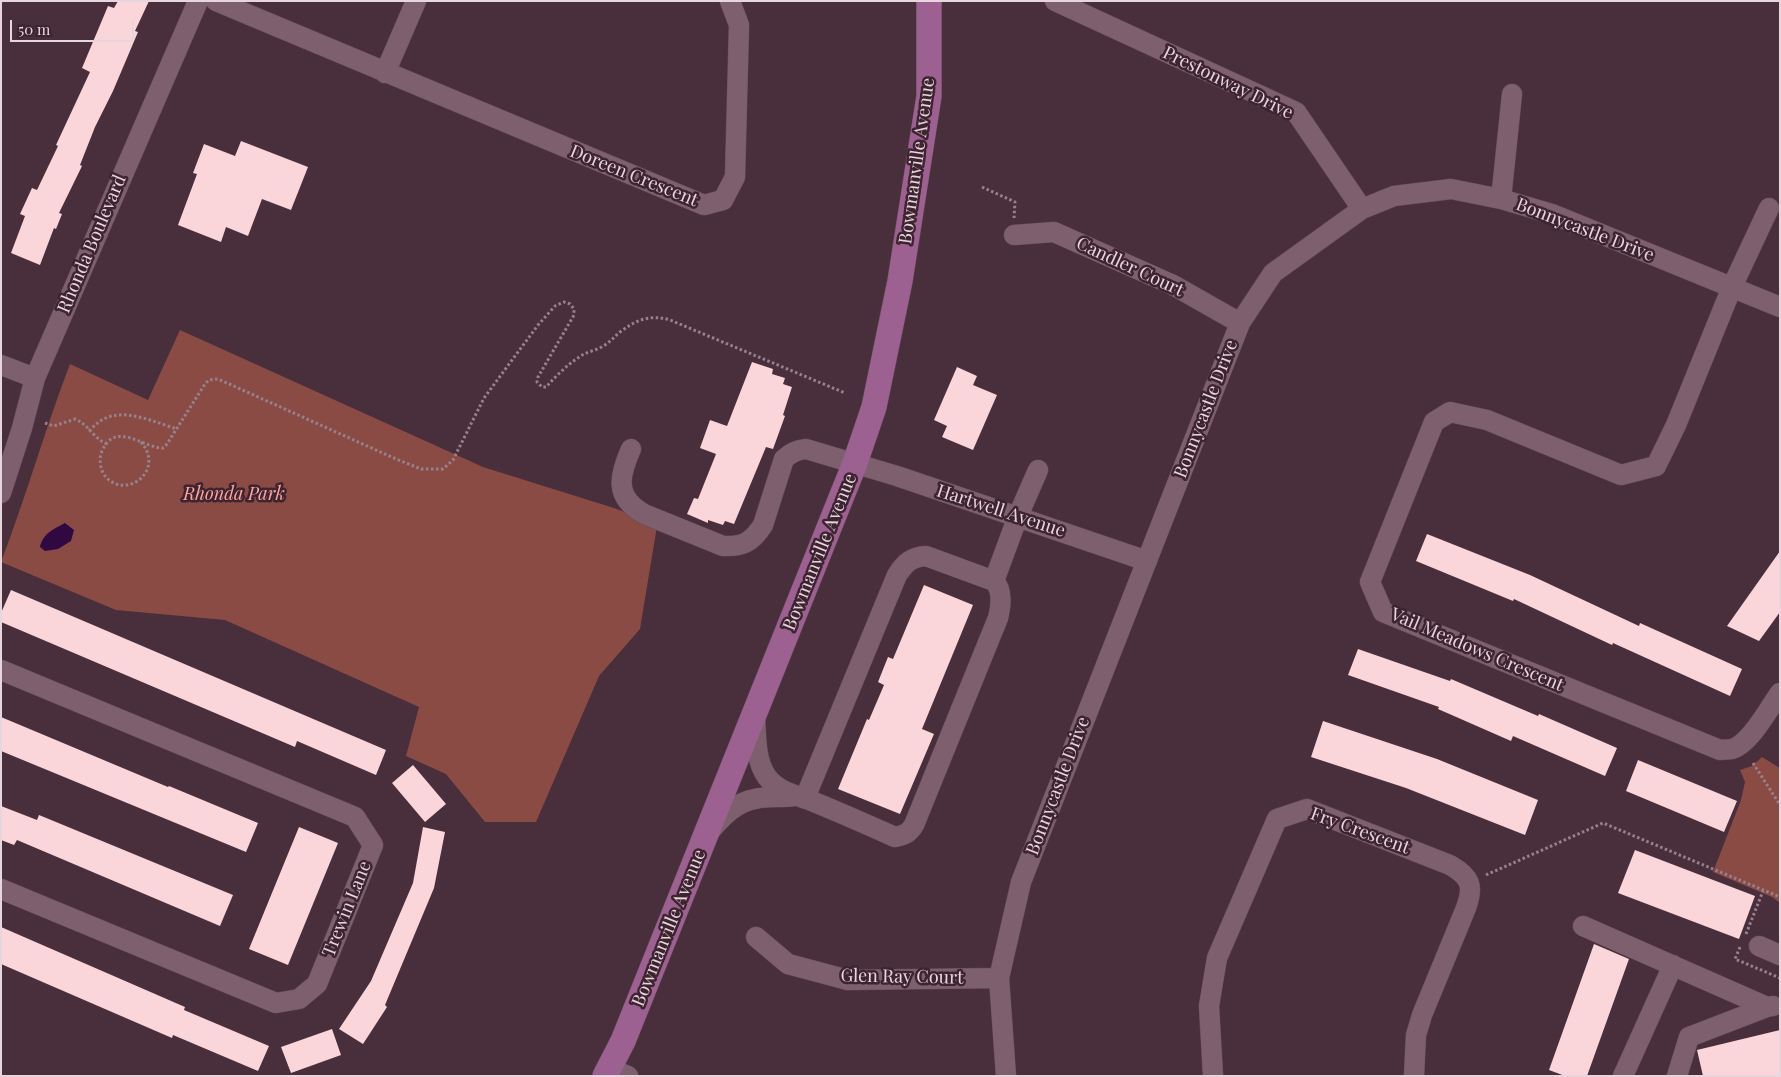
<!DOCTYPE html>
<html>
<head>
<meta charset="utf-8">
<style>
	body { margin:0 }
	#map { position:relative; width:1781px; height:1077px; overflow:hidden; background:#492e3b; font-family:"Playfair Display",serif }
	canvas { display:block }
	.frame { position:absolute; inset:0; border:2px solid #e8d6de; pointer-events:none }
	.scale { position:absolute; left:10px; top:20px; width:124px; height:22px; box-sizing:border-box; border:2px solid #e8d6de; border-top:0; padding-left:6px; font-size:15px; line-height:18px; white-space:nowrap; color:#e8d6de; -webkit-text-stroke:4px #3e2431; paint-order:stroke }
</style>
</head>
<body>
<div id="map">
<canvas width="1781" height="1077"></canvas>
<div class="frame"></div>
<div class="scale">50 m</div>
</div>
<script>
const g = document.querySelector('canvas').getContext('2d');
g.lineJoin = 'round';
function fillPath(path, color) {
  g.fillStyle = color;
  g.fill(path, 'evenodd');
}
function trace(path, color, width, dash) {
  g.strokeStyle = color;
  g.lineWidth = width;
  g.lineCap = dash ? 'butt' : 'round';
  g.setLineDash(dash || []);
  g.stroke(path);
}
function drawText(font, color, halo, rows, align = 'center') {
  g.font = font + ' "Playfair Display",serif';
  g.lineWidth = 5;
  g.setLineDash([]);
  g.textBaseline = 'middle';
  g.strokeStyle = halo;
  g.fillStyle = color;
  for (const [text, x, y, turn = 0] of rows) {
    g.save();
    g.translate(x, y);
    g.rotate((+turn || 0) * Math.PI / 180);
    g.textAlign = isNaN(turn) ? turn : align;
    if (halo) g.strokeText(text, 0, 0);
    g.fillText(text, 0, 0);
    g.restore();
  }
}
const green = new Path2D(`
	M180 330 483 467 617 509 657 526 640 629 599 676 536 822H485L446 774 406 756 419 707 225 620 116 610 1 562C26 497 45 429 70 364L148 400Z
	M1762 757 1780 768V903L1772 897 1713 872 1741 800 1745 782 1740 770 1752 766Z`);
const water = new Path2D(`
	M65 523 74 530 71 541 58 549 45 551 40 547C43 533 54 529 65 523Z`);
const building = new Path2D(`
	M118 1H149L135 31 138 32 113 91 95 127 80 165 82 166 59 213 62 214 56 229 54 228 40 265 11 253 25 216 20 214 32 188 37 190 58 146 56 145 90 72 82 68 108 6 114 8Z
	M241 141 308 167 291 210 262 199 248 236 226 227 221 242 178 225 197 174 193 173 204 144 235 156Z
	M752 362 773 369 772 374 785 378 783 384 792 387 783 415 785 416 773 449 766 447 734 524 725 521 723 525 708 520V523L687 514 694 498 698 499 716 454 700 448 710 420 727 426Z
	M957 367 977 376 973 385 997 395 973 450 942 437 947 426 934 420Z
	M1427 534 1530 575 1639 626 1640 623 1742 669 1730 696 1613 643 1612 645 1514 599 1513 601 1416 561Z
	M1780 551V612L1759 641 1727 626Z
	M924 585 973 605 922 729 934 734 900 814 838 789 867 719 869 720 884 685 878 682 888 657 893 659Z
	M11 590 386 750 376 775 297 741 295 747 1 622V613Z
	M1358 649 1450 681 1451 679 1538 716 1539 714 1617 748 1605 776 1513 736 1511 741 1438 709 1439 707 1348 675Z
	M1 717 168 787 169 786 258 823 246 852 1 751Z
	M1323 721 1437 759 1538 800 1525 835 1406 788 1311 757Z
	M1638 760 1737 801 1724 832 1626 791Z
	M413 765 446 804 425 822 392 783Z
	M1 806 37 820 39 815 233 895 220 926 17 840 14 845 1 840Z
	M299 827 338 843 288 965 249 949Z
	M423 827 445 832 434 888 385 1005 387 1007 363 1044 339 1029 371 981 413 883Z
	M1635 850 1755 896 1739 939 1618 893Z
	M1 927 185 1007 184 1010 269 1046 258 1071 173 1035 172 1038 1 964Z
	M1594 944 1629 959 1587 1076H1565L1549 1070Z
	M332 1029 341 1055 291 1073 281 1047Z
	M1780 1030V1076H1703L1697 1050Z`);
const path = new Path2D(`
	M982 187 1015 202 1014 218
	M45 423 54 426 75 419C88 424 93 438 107 444
	M89 431C96 424 102 418 112 416 132 411 157 423 177 429
	M141 442C167 472 122 503 103 473 100 467 99 458 102 451 115 420 143 448 163 448L167 444 205 384 209 380 218 379 396 459 421 469H443L453 460 484 398 538 325 555 306 564 302 570 304 574 309V315L538 377 537 382 542 387H546C557 375 570 362 584 354 591 351 599 349 605 345 611 341 615 336 620 332 636 320 650 314 670 320L845 393
	M1753 763 1780 805
	M1486 875 1603 823 1780 897
	M1746 934 1763 891
	M1740 947 1735 959 1780 978`);
const minor = new Path2D(`
	M216 1 704 205 723 200 735 177 739 25 730 1
	M1055 1 1296 112 1362 209
	M385 73 416 1
	M1501 199 1512 94
	M1769 208 1732 287 1676 425 1656 466 1621 475 1487 420 1450 412 1434 422 1370 582 1383 612 1720 750C1724 749 1728 750 1732 749 1750 744 1769 708 1780 693
	M1014 235 1054 232 1173 285 1240 323
	M1 365 35 378
	M631 449C619 476 614 497 644 514L723 546C743 547 752 542 763 525L784 459C791 453 796 450 806 449L897 476 1147 561
	M1 493 22 428 35 378 198 1
	M994 581 1018 516 1038 470
	M1 670 355 817 373 845 317 984 299 999 276 1003 1 889
	M755 714C756 734 755 761 767 777 779 793 798 795 814 802 841 813 868 825 895 837 905 835 909 833 914 825L998 618C1001 606 1003 590 994 581L926 556C911 557 905 563 897 575L805 798
	M710 831C722 817 736 802 755 799 767 796 781 798 794 796
	M1583 926 1767 1007
	M756 937 788 964 848 980 999 978
	M1759 946 1780 955
	M608 1068 628 1076
	M1006 1076 999 978 1021 882 1240 323 1273 273 1362 209 1394 196 1451 189 1501 199 1552 214 1780 307
	M1213 1076 1209 1006 1217 958 1277 819 1307 809 1450 865C1471 877 1474 886 1466 908L1422 1015 1416 1035 1414 1076
	M1623 1076 1673 965
	M1677 1076 1689 1037 1767 1007 1773 1006`);
const major = new Path2D(`
	M605 1076 623 1041 855 463 874 407 900 281 929 96V1`);
const streetNames = [
	["Prestonway Drive",1228,83,26],
	["Bowmanville Avenue",917,161,-82],
	["Doreen Crescent",634,176,22],
	["Bonnycastle Drive",1585,230,21],
	["Rhonda Boulevard",92,244,-67],
	["Candler Court",1130,267,25],
	["Bonnycastle Drive",1206,409,-69],
	["Hartwell Avenue",1001,511,18],
	["Bowmanville Avenue",820,552,-68],
	["Vail Meadows Crescent",1477,650,23],
	["Bonnycastle Drive",1058,786,-69],
	["Fry Crescent",1360,831,20],
	["Trewin Lane",347,909,-68],
	["Bowmanville Avenue",669,928,-68],
	["Glen Ray Court",902,977,1]
];
const parkNames = [
	["Rhonda Park",234,494]
];
fillPath(green, '#8b4b45');
fillPath(water, '#300942');
fillPath(building, '#fad6db');
trace(minor, '#624b57', 21);
trace(major, '#624b57', 26);
trace(path, '#98818c', 3, [2.5, 2.5]);
trace(minor, '#7e5f6d', 20);
trace(major, '#9c6091', 25);
drawText('18px', '#e8d6de', '#3e2431', streetNames);
drawText('italic 18px', '#fea69d', '#3e2431', parkNames);
</script>
</body>
</html>
